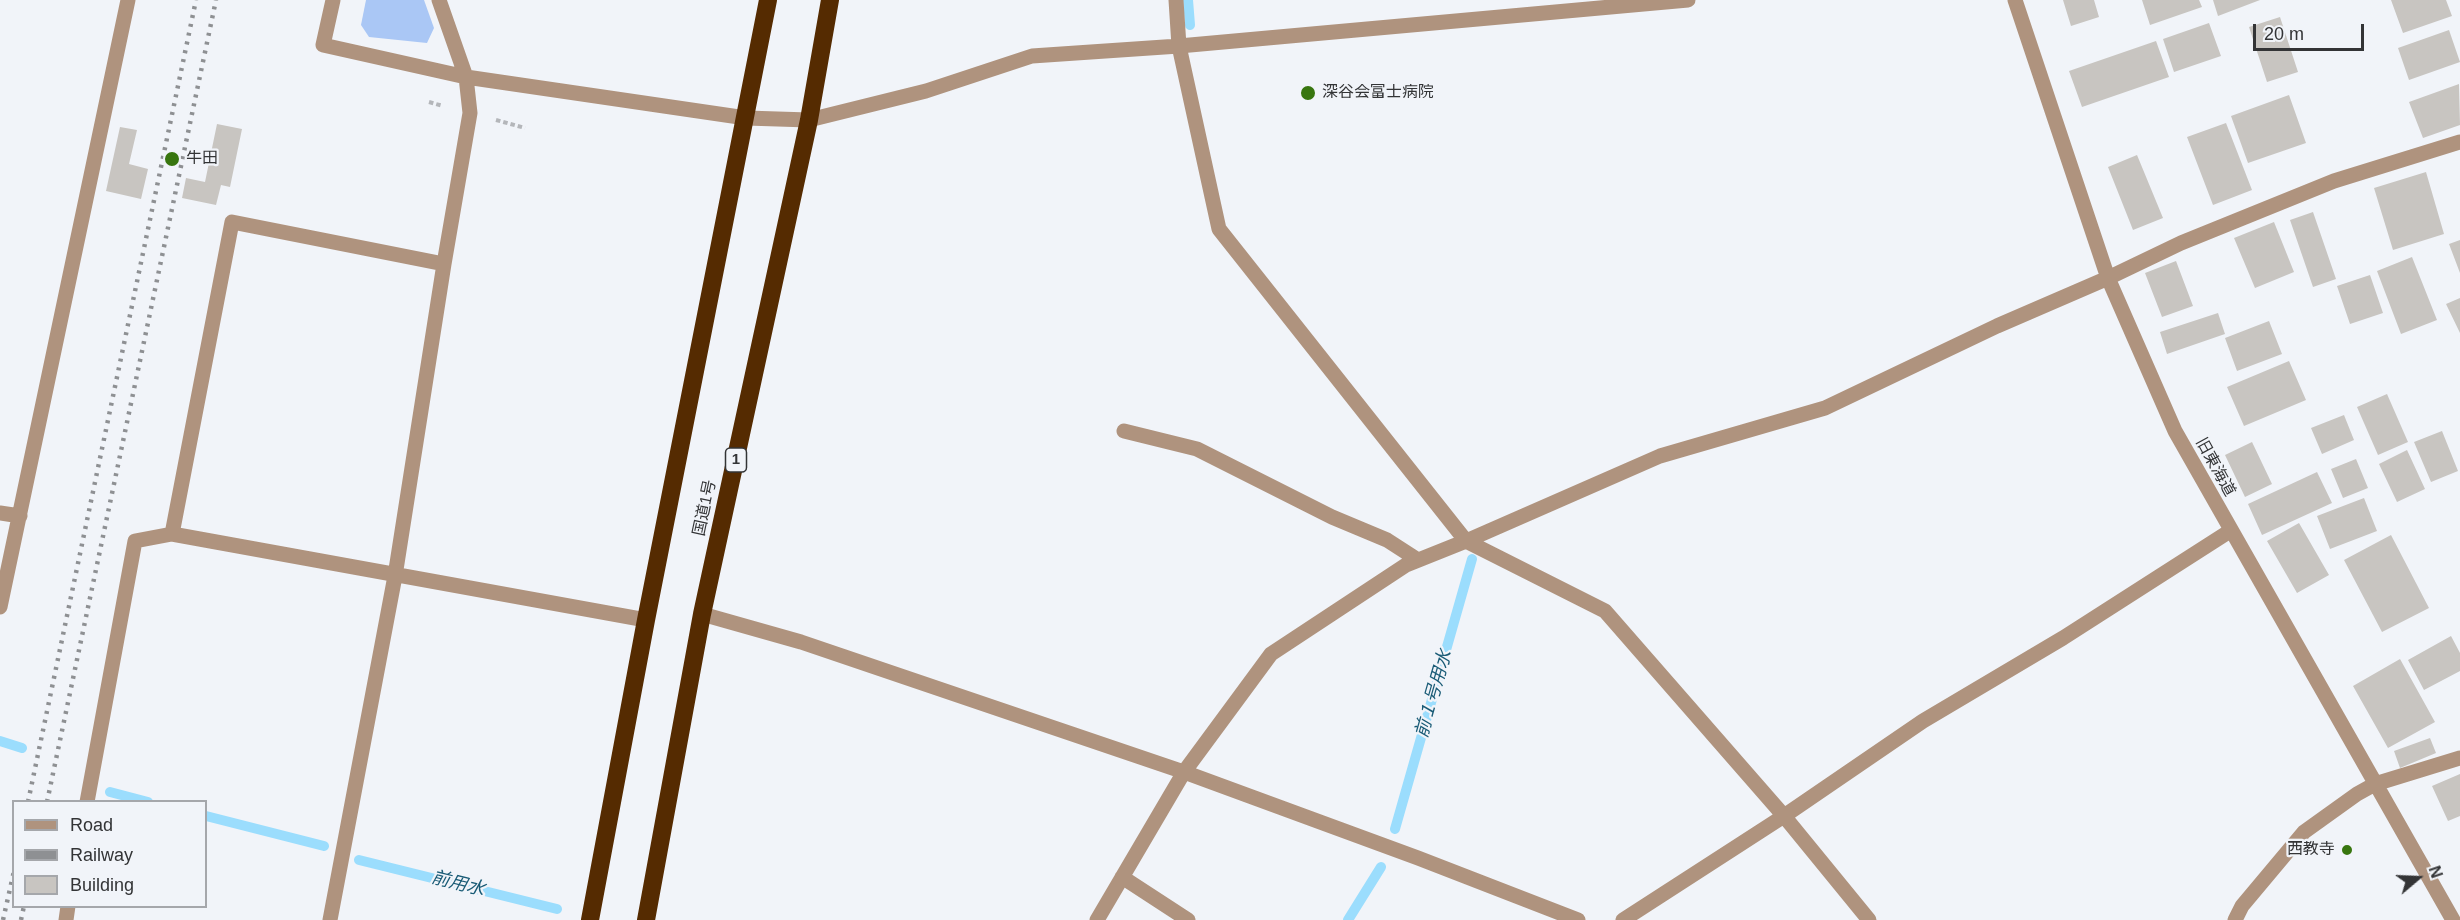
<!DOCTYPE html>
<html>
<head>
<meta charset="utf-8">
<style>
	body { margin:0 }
	#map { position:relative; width:2460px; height:920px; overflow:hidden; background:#f1f4f9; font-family:Helvetica,sans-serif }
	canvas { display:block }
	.legend { position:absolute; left:12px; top:800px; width:195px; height:108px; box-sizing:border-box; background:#f1f4f9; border:2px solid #a5a7ab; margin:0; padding:8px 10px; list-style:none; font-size:18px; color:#333436 }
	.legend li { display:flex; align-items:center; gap:12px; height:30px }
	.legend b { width:30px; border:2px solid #a5a7ab }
	.north { position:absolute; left:2388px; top:848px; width:60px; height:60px; -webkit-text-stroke:4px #f1f4f9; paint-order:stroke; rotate:71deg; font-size:16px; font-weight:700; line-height:24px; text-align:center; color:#333436 }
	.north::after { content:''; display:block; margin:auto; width:21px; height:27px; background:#333436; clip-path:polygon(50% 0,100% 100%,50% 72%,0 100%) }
	.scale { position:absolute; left:2253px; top:24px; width:111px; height:27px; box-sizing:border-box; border:3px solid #333436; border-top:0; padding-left:8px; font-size:18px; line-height:21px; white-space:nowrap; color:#333436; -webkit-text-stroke:4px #f1f4f9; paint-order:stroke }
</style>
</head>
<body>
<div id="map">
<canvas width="2460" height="920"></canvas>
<ul class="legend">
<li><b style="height:8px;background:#af937e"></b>Road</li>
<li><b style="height:8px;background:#8e9093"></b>Railway</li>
<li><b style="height:16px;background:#c8c5c1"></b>Building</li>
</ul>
<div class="north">N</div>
<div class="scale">20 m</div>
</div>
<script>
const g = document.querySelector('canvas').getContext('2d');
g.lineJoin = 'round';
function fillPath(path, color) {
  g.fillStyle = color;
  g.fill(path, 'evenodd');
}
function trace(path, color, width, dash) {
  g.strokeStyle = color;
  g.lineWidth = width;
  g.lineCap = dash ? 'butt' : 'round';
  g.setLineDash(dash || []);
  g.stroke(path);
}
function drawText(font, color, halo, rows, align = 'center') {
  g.font = font + ' Helvetica,"Noto Sans JP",sans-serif';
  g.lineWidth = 4.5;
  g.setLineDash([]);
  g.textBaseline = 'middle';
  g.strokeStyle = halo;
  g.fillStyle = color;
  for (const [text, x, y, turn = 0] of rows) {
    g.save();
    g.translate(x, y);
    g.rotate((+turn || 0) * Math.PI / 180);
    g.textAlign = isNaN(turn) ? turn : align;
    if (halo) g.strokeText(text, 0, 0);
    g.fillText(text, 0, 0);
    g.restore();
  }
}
const green = new Path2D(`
	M366 0H424L434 28 427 43 369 37 361 25Z`);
const stream = new Path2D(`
	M1188 0 1190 25
	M0 741 22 748
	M110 792 148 802
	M206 816 324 846
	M1395 829 1472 559
	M359 860 557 909
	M1348 920 1381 867`);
const building = new Path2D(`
	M2063 0H2094L2099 17 2071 26Z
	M2142 0H2199L2202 7 2150 25Z
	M2213 0H2260L2218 16Z
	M2391 0H2446L2452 16 2403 33Z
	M2280 17 2298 72 2267 82 2249 27Z
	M2209 23 2221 56 2174 72 2163 39Z
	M2449 30 2460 62 2409 80 2398 48Z
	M2156 41 2169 77 2082 107 2069 71Z
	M2459 84 2460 125 2423 138 2409 102Z
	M2289 95 2306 143 2248 163 2231 116Z
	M2226 123 2252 190 2213 205 2187 137Z
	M217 124 242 129 230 187 221 185 216 205 182 198 186 178 205 182Z
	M120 127 137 130 129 164 148 169 141 199 106 191Z
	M2137 155 2163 218 2133 230 2108 167Z
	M2426 172 2444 234 2393 250 2374 188Z
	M2313 212 2336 279 2313 287 2290 220Z
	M2274 222 2294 272 2255 288 2234 238Z
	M2460 240V273L2449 244Z
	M2412 257 2437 320 2401 334 2377 271Z
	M2176 261 2193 306 2162 317 2145 273Z
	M2370 275 2383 313 2350 324 2337 286Z
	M2460 298V333L2446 304Z
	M2218 313 2225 334 2167 354 2160 332Z
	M2269 321 2282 354 2237 371 2225 338Z
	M2289 361 2306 400 2244 426 2227 387Z
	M2387 394 2408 442 2378 455 2357 407Z
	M2344 415 2354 440 2322 454 2311 428Z
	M2442 431 2458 471 2431 482 2414 442Z
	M2252 442 2272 484 2245 497 2225 455Z
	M2407 450 2425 489 2397 502 2379 464Z
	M2356 459 2368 488 2343 498 2331 469Z
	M2317 472 2332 503 2262 535 2248 504Z
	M2364 498 2377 531 2330 549 2317 516Z
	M2299 523 2329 575 2297 593 2267 541Z
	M2391 535 2429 608 2382 632 2344 560Z
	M2451 636 2460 653V671L2424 690 2408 660Z
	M2400 659 2435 722 2388 748 2353 686Z
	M2430 738 2436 753 2400 768 2394 751Z
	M2460 774V816L2448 821 2432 786Z`);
const path = new Path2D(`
	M429 102 443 106
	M496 120 525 128`);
const minor = new Path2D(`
	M333 0 323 45 466 77 746 118 809 120 926 91 1032 56 1179 46 1688 0
	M2015 0 2108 278 2175 431 2453 920
	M1124 431 1197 449 1332 517 1387 540 1418 560
	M0 513 20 516
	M172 534 646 620
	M0 607 128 0
	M702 614 801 642 1184 772 1418 858 1578 920
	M87 802 135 541 172 534 232 222 444 264
	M1122 877 1188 920
	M66 920 68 906
	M330 920 395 576 444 264 470 113 466 77 439 0
	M1097 920 1184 772 1271 654 1406 565 1466 541 1219 229 1179 46 1176 0
	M1623 920 1784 816 1923 721 2063 638 2230 531
	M1869 920 1784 816 1605 611 1466 541 1660 456 1825 408 1997 326 2108 278 2181 243 2334 181 2460 142
	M2235 920 2242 906 2304 832 2357 794 2375 784 2460 758`);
const highway = new Path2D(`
	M590 920 646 620 768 0
	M646 920 702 614 809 120 830 0`);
const rail = new Path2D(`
	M28 802 196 0
	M47 802 216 0
	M3 920 14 871
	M21 920 24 906`);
const markers = [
	[1308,93,8,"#38760f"],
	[172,159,8,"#38760f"],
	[2347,850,6,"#38760f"]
];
const shields = [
	[736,460,21]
];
const shieldNames = [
	["1",736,460]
];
const poiNames = [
	["深谷会富士病院",1322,93],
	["牛田",186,159],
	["西教寺",2335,850,"right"]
];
const streetNames = [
	["旧東海道",2215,467,61],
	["国道1号",705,508,-78]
];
const waterNames = [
	["前１号用水",1434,694,-74],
	["前用水",458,884,14]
];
fillPath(green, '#aac7f5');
trace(stream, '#9bddfd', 10);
fillPath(building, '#c8c5c1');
trace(path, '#b4b6ba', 4, [4.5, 3]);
trace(minor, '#af937e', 15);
trace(highway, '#552b01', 18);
trace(rail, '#8e9093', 4.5, [3, 6]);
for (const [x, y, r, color] of markers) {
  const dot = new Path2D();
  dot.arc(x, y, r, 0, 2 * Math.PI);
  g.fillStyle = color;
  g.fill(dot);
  trace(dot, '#f1f4f9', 2);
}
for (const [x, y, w] of shields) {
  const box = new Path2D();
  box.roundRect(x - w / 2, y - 12, w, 24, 4.5);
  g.fillStyle = '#f1f4f9';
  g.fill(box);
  trace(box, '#333436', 1.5);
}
drawText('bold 15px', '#333436', null, shieldNames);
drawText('16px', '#333436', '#f1f4f9', poiNames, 'left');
drawText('16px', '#333436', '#f1f4f9', streetNames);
drawText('italic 18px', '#195b76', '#f1f4f9', waterNames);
</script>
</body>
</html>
